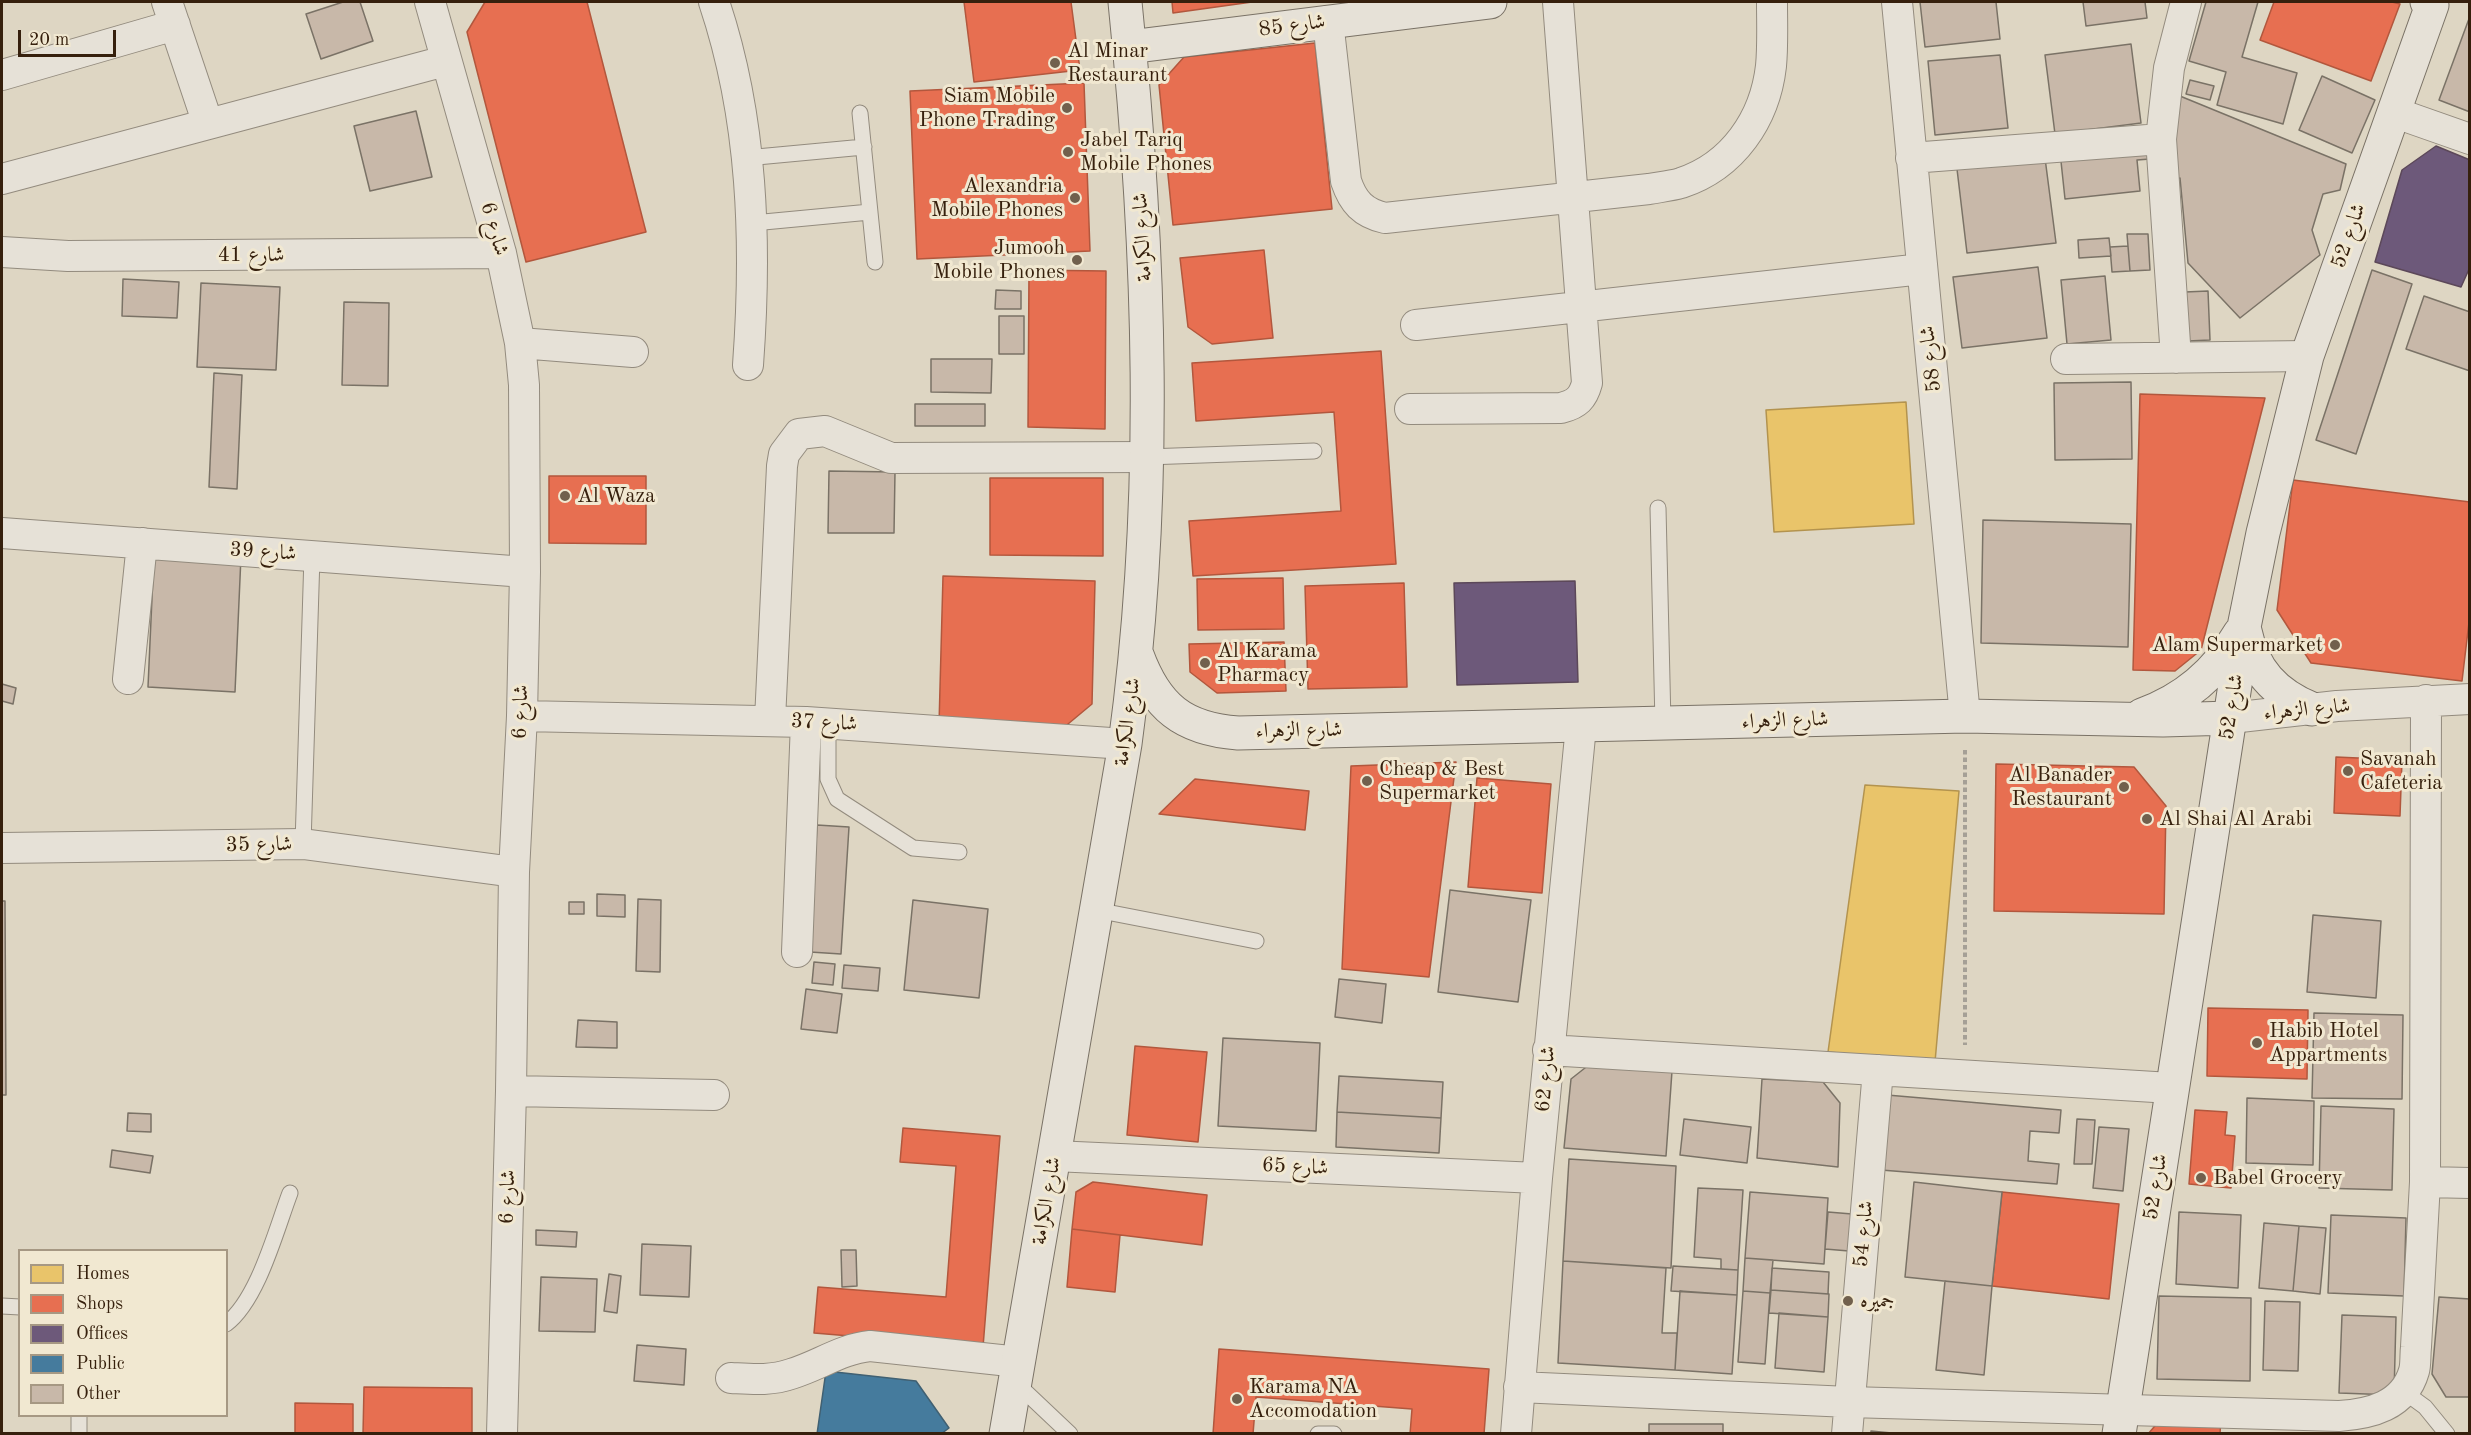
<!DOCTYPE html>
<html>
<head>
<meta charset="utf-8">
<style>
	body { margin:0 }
	#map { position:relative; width:2471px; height:1435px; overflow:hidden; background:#ded6c3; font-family:"Old Standard TT",serif }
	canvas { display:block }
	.frame { position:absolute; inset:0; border:3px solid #36200d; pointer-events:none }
	.legend { position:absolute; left:18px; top:1249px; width:210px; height:168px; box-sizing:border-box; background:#f1e8d1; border:2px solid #a69883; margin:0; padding:8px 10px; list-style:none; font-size:18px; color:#36200d }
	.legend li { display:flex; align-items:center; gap:12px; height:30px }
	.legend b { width:30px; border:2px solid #a69883 }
	.scale { position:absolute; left:18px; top:30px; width:98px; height:27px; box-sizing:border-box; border:3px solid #36200d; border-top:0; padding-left:8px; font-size:18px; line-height:21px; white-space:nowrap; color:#36200d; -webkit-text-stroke:4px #f1e8d1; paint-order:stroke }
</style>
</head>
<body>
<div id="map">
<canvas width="2471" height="1435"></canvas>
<div class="frame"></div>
<ul class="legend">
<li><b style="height:16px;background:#e9c46a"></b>Homes</li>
<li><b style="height:16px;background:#e76f51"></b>Shops</li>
<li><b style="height:16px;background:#6d597a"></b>Offices</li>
<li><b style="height:16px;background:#457b9d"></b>Public</li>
<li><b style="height:16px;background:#c8b8a9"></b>Other</li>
</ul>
<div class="scale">20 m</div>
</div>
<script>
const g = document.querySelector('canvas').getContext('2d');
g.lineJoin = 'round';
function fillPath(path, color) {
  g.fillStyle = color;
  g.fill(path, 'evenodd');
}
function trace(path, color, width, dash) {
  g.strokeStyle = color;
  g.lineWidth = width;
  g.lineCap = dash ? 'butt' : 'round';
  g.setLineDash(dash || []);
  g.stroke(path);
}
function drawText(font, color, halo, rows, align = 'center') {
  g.font = font + ' "Old Standard TT",Amiri,serif';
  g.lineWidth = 6;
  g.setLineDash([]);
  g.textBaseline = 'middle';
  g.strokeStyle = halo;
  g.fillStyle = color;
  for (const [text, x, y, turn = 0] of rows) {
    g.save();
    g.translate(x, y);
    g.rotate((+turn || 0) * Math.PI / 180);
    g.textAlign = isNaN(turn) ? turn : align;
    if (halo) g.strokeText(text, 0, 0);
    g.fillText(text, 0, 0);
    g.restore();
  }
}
const homes = new Path2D(`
	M1906 402 1914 524 1774 532 1766 410Z
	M1865 785 1959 791 1935 1062 1828 1052Z`);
const shops = new Path2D(`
	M485 2H587L646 232 526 262 467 32Z
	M964 2H1071L1080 70 974 82Z
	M1172 2H1252L1173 13Z
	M2274 2H2392L2400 4 2371 81 2260 40Z
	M1315 43 1332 209 1173 225 1159 85 1184 57Z
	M1084 83 1090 251 917 259 910 91Z
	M1264 250 1273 338 1212 344 1188 327 1180 258Z
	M1029 270 1106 271 1105 429 1028 427Z
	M1381 351 1396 564 1193 576 1189 521 1341 511 1334 412 1196 421 1192 363Z
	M2140 394 2265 398 2201 650 2175 671 2133 670Z
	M549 476H646V544L549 543Z
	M990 478H1103V556L990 555Z
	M2293 480 2470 502V614L2462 681 2311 663 2277 610Z
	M943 576 1095 581 1092 704 1062 729 939 725Z
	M1283 578 1284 629 1198 630 1197 579Z
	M1404 583 1407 687 1308 689 1305 586Z
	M1284 642 1286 691 1217 693 1190 672 1189 644Z
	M2336 757 2402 760 2400 816 2334 813Z
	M1456 762 1429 977 1342 969 1351 766Z
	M1996 764 2134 767 2166 806 2164 914 1994 911Z
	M1477 778 1551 784 1542 893 1468 887Z
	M1195 779 1309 791 1305 830 1159 814Z
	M2208 1008 2308 1010 2307 1079 2207 1076Z
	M1135 1046 1207 1052 1198 1142 1127 1135Z
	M2195 1110 2227 1112 2225 1135 2235 1136 2231 1188 2189 1184Z
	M903 1128 1000 1136 983 1347 814 1333 818 1287 946 1297 956 1166 900 1162Z
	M1093 1182 1207 1195 1202 1245 1072 1229 1076 1192Z
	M2002 1192 2119 1204 2109 1299 1992 1286Z
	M1072 1229 1120 1235 1115 1292 1067 1287Z
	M1219 1349 1489 1369 1484 1434H1410L1412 1409 1256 1397 1253 1434H1213Z
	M364 1387 472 1388V1434H363Z
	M295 1403 353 1404V1434H295Z
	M2221 1418 2220 1434H2148L2160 1420Z`);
const offices = new Path2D(`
	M2436 146 2470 160V267L2461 287 2375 262 2402 170Z
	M1575 581 1578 682 1457 685 1454 583Z`);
const public = new Path2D(`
	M826 1371 916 1381 949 1428 941 1434H817Z`);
const building = new Path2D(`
	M343 2H360L373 41 321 59 306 14Z
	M1920 2H1996L2000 39 1925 47Z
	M2083 2H2145L2147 18 2086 26Z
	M2206 2H2258L2242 57 2297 73 2283 124 2217 105 2226 72 2189 61Z
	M2470 16V112L2439 100Z
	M2131 44 2141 123 2055 134 2045 55Z
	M2000 55 2008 128 1935 135 1928 61Z
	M2322 76 2375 100 2352 153 2299 130Z
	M2190 80 2214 86 2210 100 2186 94Z
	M2175 94 2346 164 2340 190 2323 194 2312 230 2320 255 2240 318 2188 263 2180 178 2174 181Z
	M416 111 432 177 370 191 354 126Z
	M2148 143 2150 159 2137 160 2140 191 2065 199 2060 152Z
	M2045 158 2056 243 1967 253 1957 169Z
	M2127 234H2148L2150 270 2130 271Z
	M2109 238 2111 256 2079 258 2078 240Z
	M2128 246 2130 271 2112 272 2110 247Z
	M2038 267 2047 338 1962 348 1953 277Z
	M2372 270 2412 284 2356 454 2316 440Z
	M2105 276 2111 340 2067 344 2061 280Z
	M123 279 179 282 177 318 122 316Z
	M201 283 280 287 276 370 197 367Z
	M996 290 1021 291V309H995Z
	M2208 291 2210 340 2188 341 2185 292Z
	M2424 296 2470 312V371L2406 349Z
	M344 302 389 303 388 386 342 385Z
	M999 316H1024V354H999Z
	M931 359H992L991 393 931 392Z
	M214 373 242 375 237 489 209 487Z
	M2131 382 2132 459 2055 460 2054 383Z
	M915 404H985V426H915Z
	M829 471 895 472 894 533H828Z
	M1983 520 2131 524 2128 647 1981 643Z
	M154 553 241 556 235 692 148 687Z
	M2 684 16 688 13 704 2 701Z
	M817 825 849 827 841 954 810 952Z
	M1450 890 1531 900 1518 1002 1438 992Z
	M597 894 625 895V917L597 916Z
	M638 899 661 900 660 972 636 971Z
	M913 900 988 909 979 998 904 990Z
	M2 901H5L6 1095H2Z
	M569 902H584V914H569Z
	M2313 915 2381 921 2376 998 2307 992Z
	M814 962 835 964 833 985 812 983Z
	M844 965 880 968 878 991 842 988Z
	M1339 979 1386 984 1382 1023 1335 1017Z
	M806 989 842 994 837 1033 801 1029Z
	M2314 1013 2403 1015 2402 1099 2312 1098Z
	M578 1020 617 1022V1048L576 1047Z
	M1223 1038 1320 1043 1316 1131 1218 1126Z
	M1590 1064 1672 1071 1666 1156 1564 1148 1571 1079Z
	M1339 1076 1443 1082 1441 1118 1337 1112Z
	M1762 1079 1823 1082 1840 1103 1838 1167 1757 1158Z
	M1887 1095 2061 1110 2059 1133 2030 1131 2028 1161 2059 1164 2057 1184 1881 1170Z
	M2247 1098 2314 1101 2313 1165 2246 1163Z
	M2321 1106 2394 1109 2392 1190 2319 1188Z
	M1337 1112 1441 1118 1439 1153 1336 1147Z
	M128 1113 151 1114V1132L127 1131Z
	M1684 1119 1751 1127 1747 1163 1680 1155Z
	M2077 1119 2095 1120 2092 1164H2074Z
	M2099 1127 2129 1129 2123 1191 2093 1188Z
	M112 1150 153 1156 150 1173 110 1167Z
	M1569 1159 1676 1166 1671 1268 1563 1261Z
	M1914 1182 2002 1192 1992 1286 1905 1277Z
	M1698 1188 1743 1190 1738 1270 1721 1269V1259L1694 1257Z
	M1750 1192 1828 1198 1824 1264 1745 1258Z
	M1828 1212 1852 1214 1849 1251 1825 1249Z
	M2179 1212 2241 1215 2238 1288 2176 1284Z
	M2331 1215 2406 1218 2404 1296 2328 1293Z
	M2264 1223 2299 1226 2293 1291 2259 1288Z
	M2299 1226 2326 1228 2320 1294 2293 1291Z
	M536 1230 577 1232 576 1247 536 1245Z
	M642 1244 691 1246 689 1297 640 1295Z
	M841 1250H856L857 1286 842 1287Z
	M1745 1258 1773 1260 1770 1293 1743 1291Z
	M1563 1261 1666 1268 1662 1333H1677L1675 1370 1558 1363Z
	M1673 1266 1738 1270 1737 1295 1671 1291Z
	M1772 1268 1829 1272 1828 1294 1771 1290Z
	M609 1274 621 1276 617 1313 604 1311Z
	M541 1277 597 1279 595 1332 539 1331Z
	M1945 1281 1992 1286 1984 1375 1936 1370Z
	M1771 1290 1829 1294 1828 1317 1769 1313Z
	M1680 1291 1737 1295 1732 1374 1675 1370Z
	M1743 1291 1770 1293 1765 1364 1738 1362Z
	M2159 1296 2251 1298 2250 1381 2157 1379Z
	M2439 1297 2470 1299V1397H2446L2432 1374Z
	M2265 1301 2300 1302 2298 1371 2263 1370Z
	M1779 1313 1828 1317 1824 1372 1775 1368Z
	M2342 1315 2396 1317 2394 1395 2339 1393Z
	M637 1345 686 1349 684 1385 634 1381Z
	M1649 1424H1723V1434H1649Z
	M1871 1431 1902 1434H1871Z`);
const path = new Path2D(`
	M1965 750V1045`);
const service = new Path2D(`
	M860 113 875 262
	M746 158 864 147
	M753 223 870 212
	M1147 457 1314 451
	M1658 508 1663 724
	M828 724V779L837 799 913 848 959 852
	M303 844 312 556
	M1096 910 1256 941
	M2 1306 20 1307
	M226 1324C258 1300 276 1230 290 1193
	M1015 1382 1070 1434
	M2403 1391 2425 1407 2447 1434
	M79 1434V1416
	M1318 1434H1334`);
const minor = new Path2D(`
	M167 2 208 124
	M430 2 501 253 520 343 524 385 525 572 522 716 514 872 511 1091 502 1434
	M714 2C753 118 757 243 748 365
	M1897 2 1965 716
	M1328 21 1346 181C1353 202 1363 213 1385 218L1649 189C1660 187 1671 186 1681 183 1733 166 1765 119 1771 66 1773 45 1772 23 1772 2
	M2 75 175 25
	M2393 112 2470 139
	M1911 158 2161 139
	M2 179 445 61
	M2 252 68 256 501 253
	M1416 325 1922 269
	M520 343 633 352
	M2176 358 2161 139 2169 68 2186 2
	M2066 359 2307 356
	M1410 409 1561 408C1577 404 1583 398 1587 383L1558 2
	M2 533 525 572
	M128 679 142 543
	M522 716 806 722 1125 744
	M2231 718 2337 706 2470 699
	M770 720 782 466 784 454 799 434 825 431 891 458 1147 457
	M2 848 303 844 514 872
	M797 952 806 722
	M1548 1050 2171 1088
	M511 1091 714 1095
	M1054 1156 1537 1178
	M2425 1182 2470 1183
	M731 1378C751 1379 771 1381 791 1374 818 1366 841 1349 870 1346L1019 1362
	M1519 1387 1849 1402 2339 1416C2370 1414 2404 1406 2414 1371 2416 1364 2415 1355 2416 1347L2425 1182 2426 700
	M1516 1434 1537 1178 1581 726
	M1847 1434 1878 1070`);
const secondary = new Path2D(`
	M1129 47 1490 2
	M2245 631C2253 670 2275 694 2312 709
	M1137 655C1156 707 1183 729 1238 733L1965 716 2163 720 2231 718
	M2142 715C2185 700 2217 672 2240 633
	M1006 1434 1125 744C1159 495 1150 250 1125 2
	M2119 1434 2244 627 2263 533 2307 356 2432 5 2427 2`);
const markers = [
	[1055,63,6,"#71604d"],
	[1067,108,6,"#71604d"],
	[1068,152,6,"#71604d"],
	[1075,198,6,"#71604d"],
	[1077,260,6,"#71604d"],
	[565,496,6,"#71604d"],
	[2335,645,6,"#71604d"],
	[1205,663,6,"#71604d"],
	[2348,771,6,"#71604d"],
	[1367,781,6,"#71604d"],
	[2124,787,6,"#71604d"],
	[2147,819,6,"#71604d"],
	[2257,1043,6,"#71604d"],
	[2201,1178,6,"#71604d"],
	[1848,1301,6,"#71604d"],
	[1237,1399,6,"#71604d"]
];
const streetNames = [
	["شارع 85",1292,26,-7],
	["شارع 6",494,229,74],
	["شارع 52",2349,236,-71],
	["شارع الكرامة",1143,237,-93],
	["شارع 41",251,255],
	["شارع 58",1931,359,-96],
	["شارع 39",263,552,4],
	["شارع 52",2232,707,-81],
	["شارع الزهراء",2307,710,-5],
	["شارع 6",521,712,-88],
	["شارع الزهراء",1785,721,-2],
	["شارع الكرامة",1128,722,-82],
	["شارع 37",824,723,3],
	["شارع الزهراء",1299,731,-1],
	["شارع 35",259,845,-1],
	["شارع 62",1546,1079,-85],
	["شارع 65",1295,1167,3],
	["شارع 52",2156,1187,-81],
	["شارع 6",508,1197,-88],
	["شارع الكرامة",1047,1201,-80],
	["شارع 54",1864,1234,-85]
];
const poiNames = [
	["Al Minar",1067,51],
	["Restaurant",1067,75],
	["Siam Mobile",1055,96,"right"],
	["Phone Trading",1055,120,"right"],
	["Jabel Tariq",1080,140],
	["Mobile Phones",1080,164],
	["Alexandria",1063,186,"right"],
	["Mobile Phones",1063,210,"right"],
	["Jumooh",1065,248,"right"],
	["Mobile Phones",1065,272,"right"],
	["Al Waza",577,496],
	["Alam Supermarket",2323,645,"right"],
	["Al Karama",1217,651],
	["Pharmacy",1217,675],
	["Savanah",2360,759],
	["Cafeteria",2360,783],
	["Cheap & Best",1379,769],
	["Supermarket",1379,793],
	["Al Banader",2112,775,"right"],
	["Restaurant",2112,799,"right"],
	["Al Shai Al Arabi",2159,819],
	["Habib Hotel",2269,1031],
	["Appartments",2269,1055],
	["Babel Grocery",2213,1178],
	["جميره",1860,1301],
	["Karama NA",1249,1387],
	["Accomodation",1249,1411]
];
fillPath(homes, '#e9c46a');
trace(homes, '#b3934e', 1.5);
fillPath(shops, '#e76f51');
trace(shops, '#b2573d', 1.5);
fillPath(offices, '#6d597a');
trace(offices, '#5c4859', 1.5);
fillPath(public, '#457b9d');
trace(public, '#406072', 1.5);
fillPath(building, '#c8b8a9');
trace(building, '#7a7266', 1.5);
trace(service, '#938b7e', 17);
trace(minor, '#938b7e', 32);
trace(secondary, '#7a7266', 35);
trace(path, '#a5a096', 4, [4.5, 3]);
trace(service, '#e6e1d7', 15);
trace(minor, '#e6e1d7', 30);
trace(secondary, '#e6e1d7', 33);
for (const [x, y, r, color] of markers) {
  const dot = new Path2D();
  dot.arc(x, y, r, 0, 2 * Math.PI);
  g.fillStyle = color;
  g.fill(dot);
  trace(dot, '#f1e8d1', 2);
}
drawText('21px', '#36200d', '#f1e8d1', streetNames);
drawText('21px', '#36200d', '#f1e8d1', poiNames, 'left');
</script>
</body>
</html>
